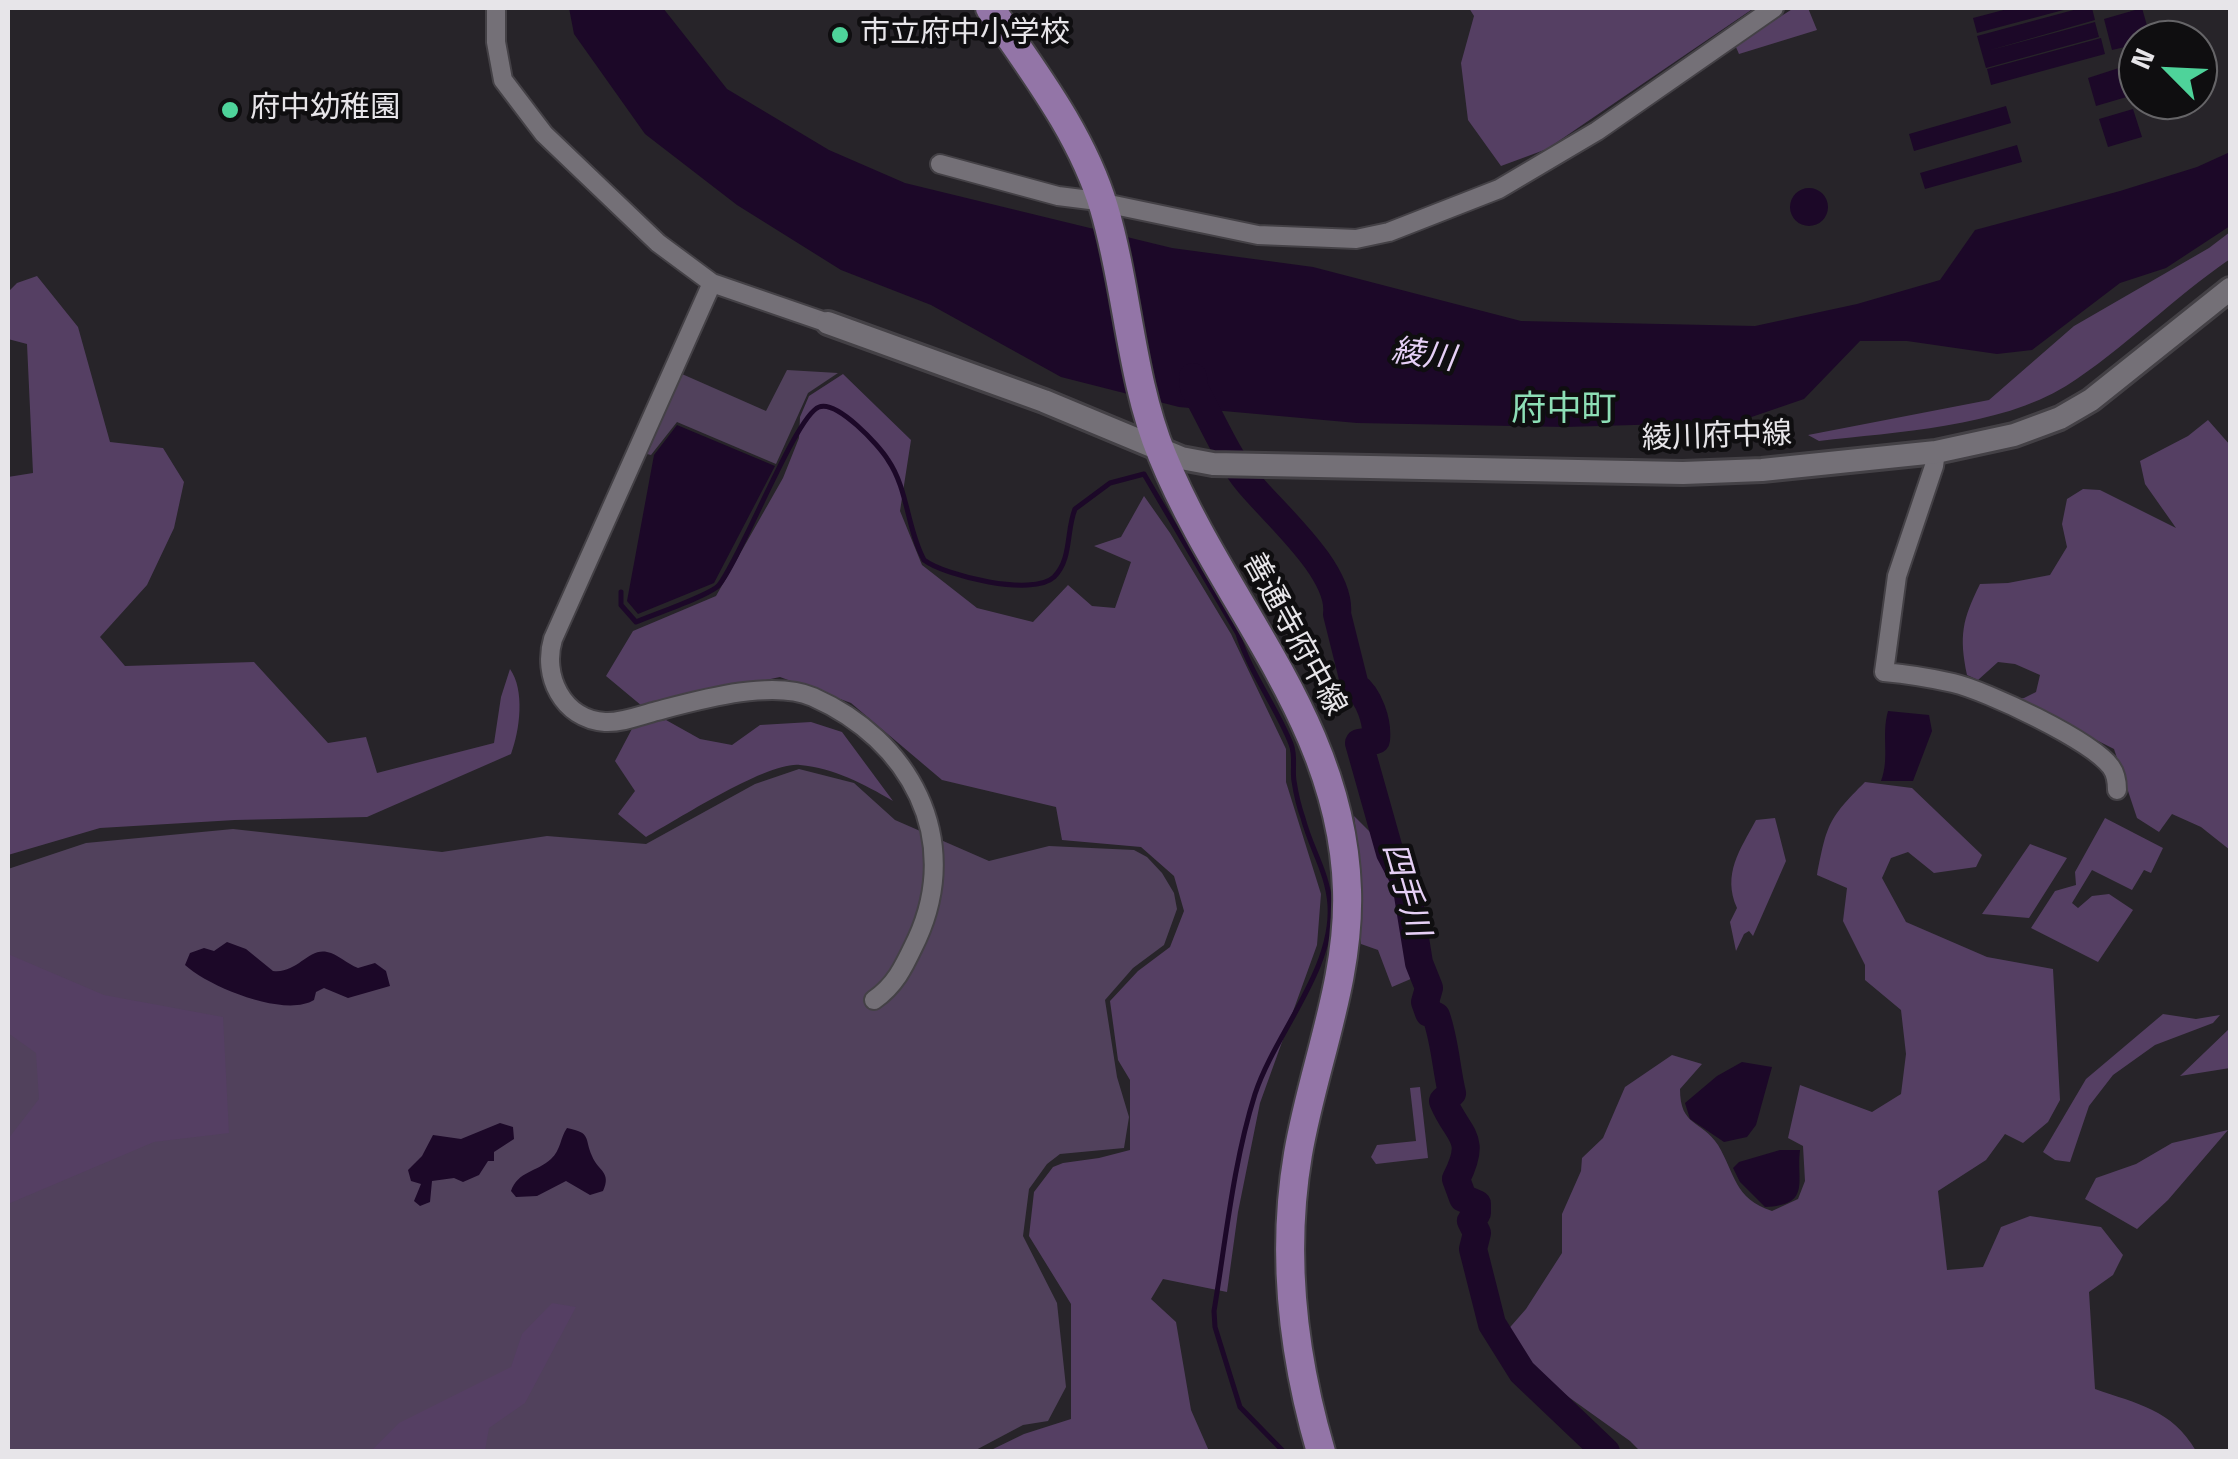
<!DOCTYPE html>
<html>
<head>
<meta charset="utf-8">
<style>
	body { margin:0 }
	#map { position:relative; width:2238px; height:1459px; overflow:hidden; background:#272429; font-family:"Titillium Web",sans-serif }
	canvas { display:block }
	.frame { position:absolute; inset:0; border:10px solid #e7e5e9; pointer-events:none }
	.north { position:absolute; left:2118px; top:20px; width:100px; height:100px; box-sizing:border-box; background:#0f0e10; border:2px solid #656467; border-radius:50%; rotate:294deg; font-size:28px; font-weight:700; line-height:40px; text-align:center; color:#e7e5e9 }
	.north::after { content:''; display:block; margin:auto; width:35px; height:45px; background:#4ed39a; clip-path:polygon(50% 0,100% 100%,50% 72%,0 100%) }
</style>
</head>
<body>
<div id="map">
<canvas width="2238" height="1459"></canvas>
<div class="frame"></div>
<div class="north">N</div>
</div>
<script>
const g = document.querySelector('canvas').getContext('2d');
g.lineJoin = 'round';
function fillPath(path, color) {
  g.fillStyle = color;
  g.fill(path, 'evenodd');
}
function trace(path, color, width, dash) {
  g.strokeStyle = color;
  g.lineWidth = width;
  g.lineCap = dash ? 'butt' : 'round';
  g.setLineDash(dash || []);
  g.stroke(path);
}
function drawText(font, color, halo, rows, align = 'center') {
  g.font = font + ' "Titillium Web","Noto Sans JP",sans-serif';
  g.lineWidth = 9;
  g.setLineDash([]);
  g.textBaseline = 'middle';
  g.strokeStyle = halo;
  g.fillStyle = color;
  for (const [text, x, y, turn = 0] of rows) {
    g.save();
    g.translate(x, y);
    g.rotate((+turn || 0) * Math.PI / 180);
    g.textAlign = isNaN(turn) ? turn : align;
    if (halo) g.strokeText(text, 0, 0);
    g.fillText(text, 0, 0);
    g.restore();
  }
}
const green = new Path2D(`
	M787 370 838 373 808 393 776 464 677 422 651 455 647 454 682 374 766 411Z
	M799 769 854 783 895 820 989 861 1049 846 1134 850 1147 857 1162 873 1174 893 1177 909 1164 945 1133 968 1105 1000 1117 1077 1129 1117 1124 1148 1060 1154 1047 1164 1029 1189 1023 1236 1057 1303 1066 1387 1048 1421 1023 1425 974 1451H8V869L86 843 233 829 442 852 547 836 646 844 755 784Z`);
const forest = new Path2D(`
	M1469 8H1754L1547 149 1501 166 1468 120 1461 63 1474 16Z
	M1794 8H1808L1817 30 1739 54 1735 45Z
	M2230 232V259C2173 298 2124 349 2066 386 2000 427 1895 432 1819 441L1808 435 1989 400 2074 326 2209 248Z
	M37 276 78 327 110 442 163 448 184 482 174 528 147 585 100 637 125 666 254 662 328 743 366 737 377 773 494 743 501 697 510 669C525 690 520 730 511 754L367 817 235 820 100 828 8 855V477L33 473 27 344 8 339V292L17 283Z
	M843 374 911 440 900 511 922 565 977 608 1033 622 1068 585 1092 606 1115 608 1131 562 1094 546 1121 537 1144 496 1170 533 1231 634 1286 749V782L1321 894 1317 945 1260 1103 1238 1212 1227 1292 1163 1279 1151 1299 1176 1322 1191 1410 1209 1451H989L1024 1434 1071 1419V1304L1029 1236 1034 1192 1053 1167 1063 1163 1099 1158 1130 1150V1080L1118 1060 1110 1001 1138 971 1170 947 1184 911 1174 876 1141 847 1062 840 1056 807 942 780 851 703 780 677 642 706 606 676 633 631 716 596 783 478 799 438 800 417 809 396Z
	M2208 420 2230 445V850L2201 827 2172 814 2159 832 2137 818 2114 749 2015 699 2024 698 2036 692 2040 675 2015 664 1998 662 1978 680 1967 675C1959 636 1962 620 1980 584L2008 583 2050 575 2067 547 2062 524 2067 499 2083 489 2100 490 2176 528 2145 484 2140 461 2188 436Z
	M666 720 700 739 732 745 760 725 811 722 842 732 893 801C864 784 834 768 800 765 768 761 677 820 646 837L618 814 635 791 615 761 634 725Z
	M1865 782 1912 788 1982 855 1976 867 1934 873 1908 852 1891 858 1882 878 1906 922 1987 957 2053 969 2060 1100 2048 1122 2023 1143 2005 1134 1986 1160 1938 1191 1947 1270 1983 1267 2001 1227 2030 1216 2101 1227 2123 1255 2113 1275 2089 1292 2095 1389C2137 1404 2172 1409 2196 1451H1640L1630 1441 1528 1368 1505 1333 1526 1309 1562 1253V1214L1581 1171 1582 1158 1603 1138 1625 1087 1672 1055 1702 1064 1680 1089C1680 1127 1701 1119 1718 1145 1735 1173 1734 1199 1772 1211L1798 1199 1805 1181 1803 1146 1788 1138 1800 1085 1872 1112 1901 1094 1906 1054 1901 1010 1865 980V965L1843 921 1847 888 1817 875C1827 824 1828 819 1865 782Z
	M1354 816 1377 839 1396 893 1413 978 1392 987 1378 950 1361 944V871Z
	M1775 818 1786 861 1753 936 1749 931 1744 934 1736 951 1730 922 1737 908C1722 874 1740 850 1756 820Z
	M2105 818 2163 848 2151 873 2144 870 2132 890 2092 870 2072 903 2078 908 2092 896 2109 894 2133 910 2098 962 2031 928 2055 891 2076 885 2075 872Z
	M2030 844 2067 858 2029 918 1982 914Z
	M8 954 104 995 223 1017 229 1133 154 1142 8 1204V1139L39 1099 36 1053 8 1033Z
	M2163 1014 2196 1019 2220 1015 2213 1023 2155 1045 2113 1075 2089 1106 2070 1162 2055 1160 2043 1152 2086 1079Z
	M2230 1028V1068L2180 1076Z
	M1420 1087 1428 1158 1376 1164 1371 1157 1377 1145 1416 1141 1410 1088Z
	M2228 1130 2168 1200 2137 1229 2085 1199 2096 1178 2136 1164 2172 1143Z
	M552 1303 576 1307 525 1403 489 1428 485 1451H371L399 1423 511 1367 522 1334Z`);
const water = new Path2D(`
	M569 8H663L727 89 829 150 905 183 1172 248 1313 267 1521 321 1755 326 1857 304 1940 280 1975 230 2120 191 2197 167 2230 152V226L2166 268 2120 283 2032 350 1997 354 1907 341H1860L1804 399 1737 422 1565 427 1357 423 1179 407 1061 377 931 305 841 270 737 205 645 134 574 34Z
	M2011 8H2071L1977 33 1973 18Z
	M2081 8H2092L2095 20 1987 51 2095 22 2099 37 1986 68 1977 36Z
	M2142 8 2151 40H2138V44L2112 50 2104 19Z
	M2101 38 2105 54 1991 85 1987 69Z
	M2122 67 2130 96 2096 106 2088 78Z
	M2006 106 2011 123 1914 151 1909 134Z
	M2133 109 2142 137 2108 147 2099 119Z
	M2017 145 2022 162 1925 189 1920 173Z
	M1790 207a19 19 0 1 1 38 0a19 19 0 1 1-38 0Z
	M677 425 775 466 714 583 638 614 627 601 654 455Z
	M1888 711 1929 715 1932 731 1913 781H1881C1890 758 1881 735 1888 711Z
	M227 942 246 949 273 971C297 974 308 948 327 952 338 954 347 964 358 968L375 963 386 971 390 986 348 998 324 988 316 992 314 1000C285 1018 209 987 185 965L190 953 204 948 214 951Z
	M1742 1062 1772 1067 1756 1125 1747 1137 1724 1142 1690 1119 1685 1103 1717 1076Z
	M500 1123 513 1127 514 1139 494 1152V1161H488L479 1175 463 1182 454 1178 432 1181 430 1202 420 1206 414 1201 421 1184 411 1181 408 1170 422 1156 433 1135 461 1139Z
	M567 1128C592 1133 584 1138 592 1156 598 1171 612 1172 603 1191L590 1195 566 1181 537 1196 516 1197 511 1191C518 1171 537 1172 551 1159 561 1150 560 1138 567 1128Z
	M1780 1150H1800C1796 1182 1812 1205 1765 1207L1740 1182 1733 1168 1739 1162Z`);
const stream = new Path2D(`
	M621 592V605L636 622C652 615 711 595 719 585 742 556 796 415 819 407 837 400 879 445 888 460 908 489 907 529 924 560 945 576 1033 597 1054 577 1072 559 1066 531 1075 509L1110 483 1144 474 1238 634C1250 673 1276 706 1291 744 1296 756 1292 769 1294 781 1296 794 1299 807 1303 818 1311 849 1328 873 1330 905 1334 970 1275 1033 1255 1094 1233 1164 1226 1239 1214 1311L1215 1327 1240 1407 1284 1452`);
const river = new Path2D(`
	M1193 377 1194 388C1211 418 1226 455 1248 482 1273 513 1342 571 1337 614L1355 686C1369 696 1378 722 1376 740L1359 743 1390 853 1406 883 1419 963 1429 988 1425 1002 1429 1013 1436 1016C1445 1041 1446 1068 1452 1093L1443 1101C1458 1137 1478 1136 1456 1179L1463 1198 1477 1204V1213L1471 1221 1477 1233 1473 1249 1492 1324 1522 1372 1606 1452`);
const street = new Path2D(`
	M496 8V42L503 80 544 134 658 243 712 283 828 323
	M940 164 1058 196 1090 200 1258 235 1356 239 1389 232 1499 189 1597 131 1774 8
	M712 283 553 639C542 675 562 719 605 722 622 723 641 715 657 711 699 700 772 679 813 697 910 740 963 838 917 939 905 964 897 984 874 1000
	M1936 452 1934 466 1897 576 1884 672C1906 674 1931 678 1953 683 1987 691 2091 740 2111 767 2116 774 2117 782 2117 790`);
const secondary = new Path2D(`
	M828 323 1044 401 1181 458 1213 464 1683 473 1762 470 1936 452 2014 435 2060 418 2091 400 2230 289`);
const primary = new Path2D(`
	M990 8C1033 71 1082 134 1104 208 1128 289 1130 377 1162 455 1223 605 1342 720 1347 890 1350 981 1313 1066 1298 1154 1281 1254 1293 1356 1321 1452`);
const markers = [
	[840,35,10,"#4ed39a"],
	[230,110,10,"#4ed39a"]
];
const poiNames = [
	["市立府中小学校",860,35],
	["府中幼稚園",250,110]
];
const streetNames = [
	["綾川府中線",1717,438,-2],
	["善通寺府中線",1293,635,61]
];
const waterNames = [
	["綾川",1423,357,8],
	["四手川",1404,890,74]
];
const quarterNames = [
	["府中町",1564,411]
];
fillPath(green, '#51415c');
fillPath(forest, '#553f63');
fillPath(water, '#1c0828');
trace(stream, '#1c0828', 5);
trace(river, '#1c0828', 28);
trace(street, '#444146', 22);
trace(secondary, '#444146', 28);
trace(primary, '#444146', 32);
trace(street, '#747077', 18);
trace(secondary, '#747077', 22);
trace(primary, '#9375a7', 28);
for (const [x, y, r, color] of markers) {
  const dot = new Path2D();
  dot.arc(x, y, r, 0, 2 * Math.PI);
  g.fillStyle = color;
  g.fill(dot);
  trace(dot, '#0f0e10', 4);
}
drawText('30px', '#e7e5e9', '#0f0e10', poiNames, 'left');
drawText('30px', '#e7e5e9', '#0f0e10', streetNames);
drawText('italic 32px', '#e6d0f6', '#0f0e10', waterNames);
drawText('35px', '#8ddfb6', '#0f0e10', quarterNames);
</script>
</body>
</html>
